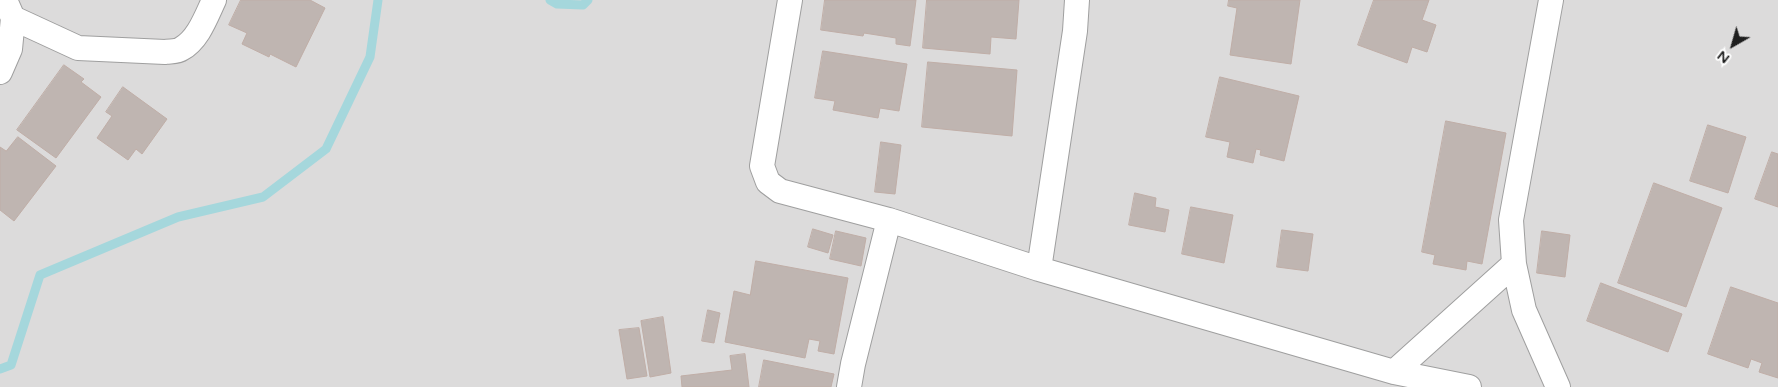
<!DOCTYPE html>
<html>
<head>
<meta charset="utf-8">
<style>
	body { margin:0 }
	#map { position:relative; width:1778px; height:387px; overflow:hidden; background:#efeae4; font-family:"Varela Round",sans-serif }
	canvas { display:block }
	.north { position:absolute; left:1708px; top:20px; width:50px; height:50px; -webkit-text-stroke:4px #fff; paint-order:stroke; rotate:218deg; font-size:14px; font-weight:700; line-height:20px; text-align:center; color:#1e1e1e }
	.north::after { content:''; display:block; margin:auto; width:18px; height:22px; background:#1e1e1e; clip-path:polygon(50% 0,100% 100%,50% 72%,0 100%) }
</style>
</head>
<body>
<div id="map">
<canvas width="1778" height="387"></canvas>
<div class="north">N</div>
</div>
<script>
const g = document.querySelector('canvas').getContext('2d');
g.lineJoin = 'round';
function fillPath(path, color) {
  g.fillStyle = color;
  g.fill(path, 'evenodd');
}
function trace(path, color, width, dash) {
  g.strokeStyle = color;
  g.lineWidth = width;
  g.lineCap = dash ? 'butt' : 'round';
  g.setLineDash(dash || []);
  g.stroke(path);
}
const residential = new Path2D(`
	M0 0H1778V387H0Z`);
const stream = new Path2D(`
	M550 0 557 4 583 5 588 0
	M0 369 11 365 40 275 178 217 263 197 326 149 370 57 378 0`);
const building = new Path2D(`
	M241 0H310L325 8 296 67 270 54 269 57 242 44 247 33 229 25Z
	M825 0H916L910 46 896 44V38L864 33 863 36 821 30Z
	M927 0H1019L1016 39 991 37 990 54 923 48Z
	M1229 0H1300L1291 64 1230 55 1237 8 1228 6Z
	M1374 0H1429L1422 20 1436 25 1427 52 1412 47 1407 63 1358 45Z
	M823 51 907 64 899 111 880 108 878 118 833 110 835 101 815 98Z
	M928 62 1017 70 1012 136 922 127Z
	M64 65 84 79 81 82 101 97 56 158 17 130Z
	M1220 77 1299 96 1284 161 1260 155 1261 150 1256 149 1253 163 1227 157 1230 142 1206 137Z
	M123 87 167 119 142 154 136 149 128 160 97 138 112 116 106 112Z
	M1446 121 1506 133 1482 264 1467 261 1466 270 1433 264 1435 255 1422 252Z
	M1708 125 1746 137 1728 193 1690 181Z
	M18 137 56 166 14 221 0 210V147L6 151Z
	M881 142 901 145 895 194 875 192Z
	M1772 152 1778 154V207L1755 199Z
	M1654 183 1722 208 1686 307 1618 283Z
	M1135 193 1156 198 1155 207 1169 210 1165 232 1129 225Z
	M1191 207 1233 215 1224 263 1182 254Z
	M813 229 833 235 828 253 808 247Z
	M1282 230 1313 234 1308 271 1277 267Z
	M836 231 866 238 861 266 830 259Z
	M1542 231 1570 235 1565 277 1537 273Z
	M756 261 848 278 834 354 818 351 820 341 809 339 805 358 725 342 734 291 750 295Z
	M1601 283 1682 314 1668 352 1587 321Z
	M1731 287 1778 303V378L1759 372 1762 363 1751 359 1748 368 1708 354Z
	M708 310 720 313 714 343 702 341Z
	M663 317 671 373 650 377 641 321Z
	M639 328 647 376 627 379 619 330Z
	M745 354 749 387H682L681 376 732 370 730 356Z
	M764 360 834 374 831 387H759Z`);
const street = new Path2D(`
	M790 0 762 166 768 182 780 191 889 220 1039 269 1394 372 1469 387
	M1551 0 1511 220 1514 264 1524 310 1558 387
	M13 18 78 48 165 52C170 51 177 52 181 49 198 40 206 17 214 0
	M0 72 10 49 13 18 5 0
	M1039 269 1075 31 1077 0
	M1394 372 1514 264
	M849 387 853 364 889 220`);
fillPath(residential, '#dcdbdb');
trace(stream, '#a5d7dc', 9);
fillPath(building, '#bfb5b1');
trace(building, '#c0aea7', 1);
trace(street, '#9f9f9f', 26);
trace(street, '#fff', 24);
</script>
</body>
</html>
